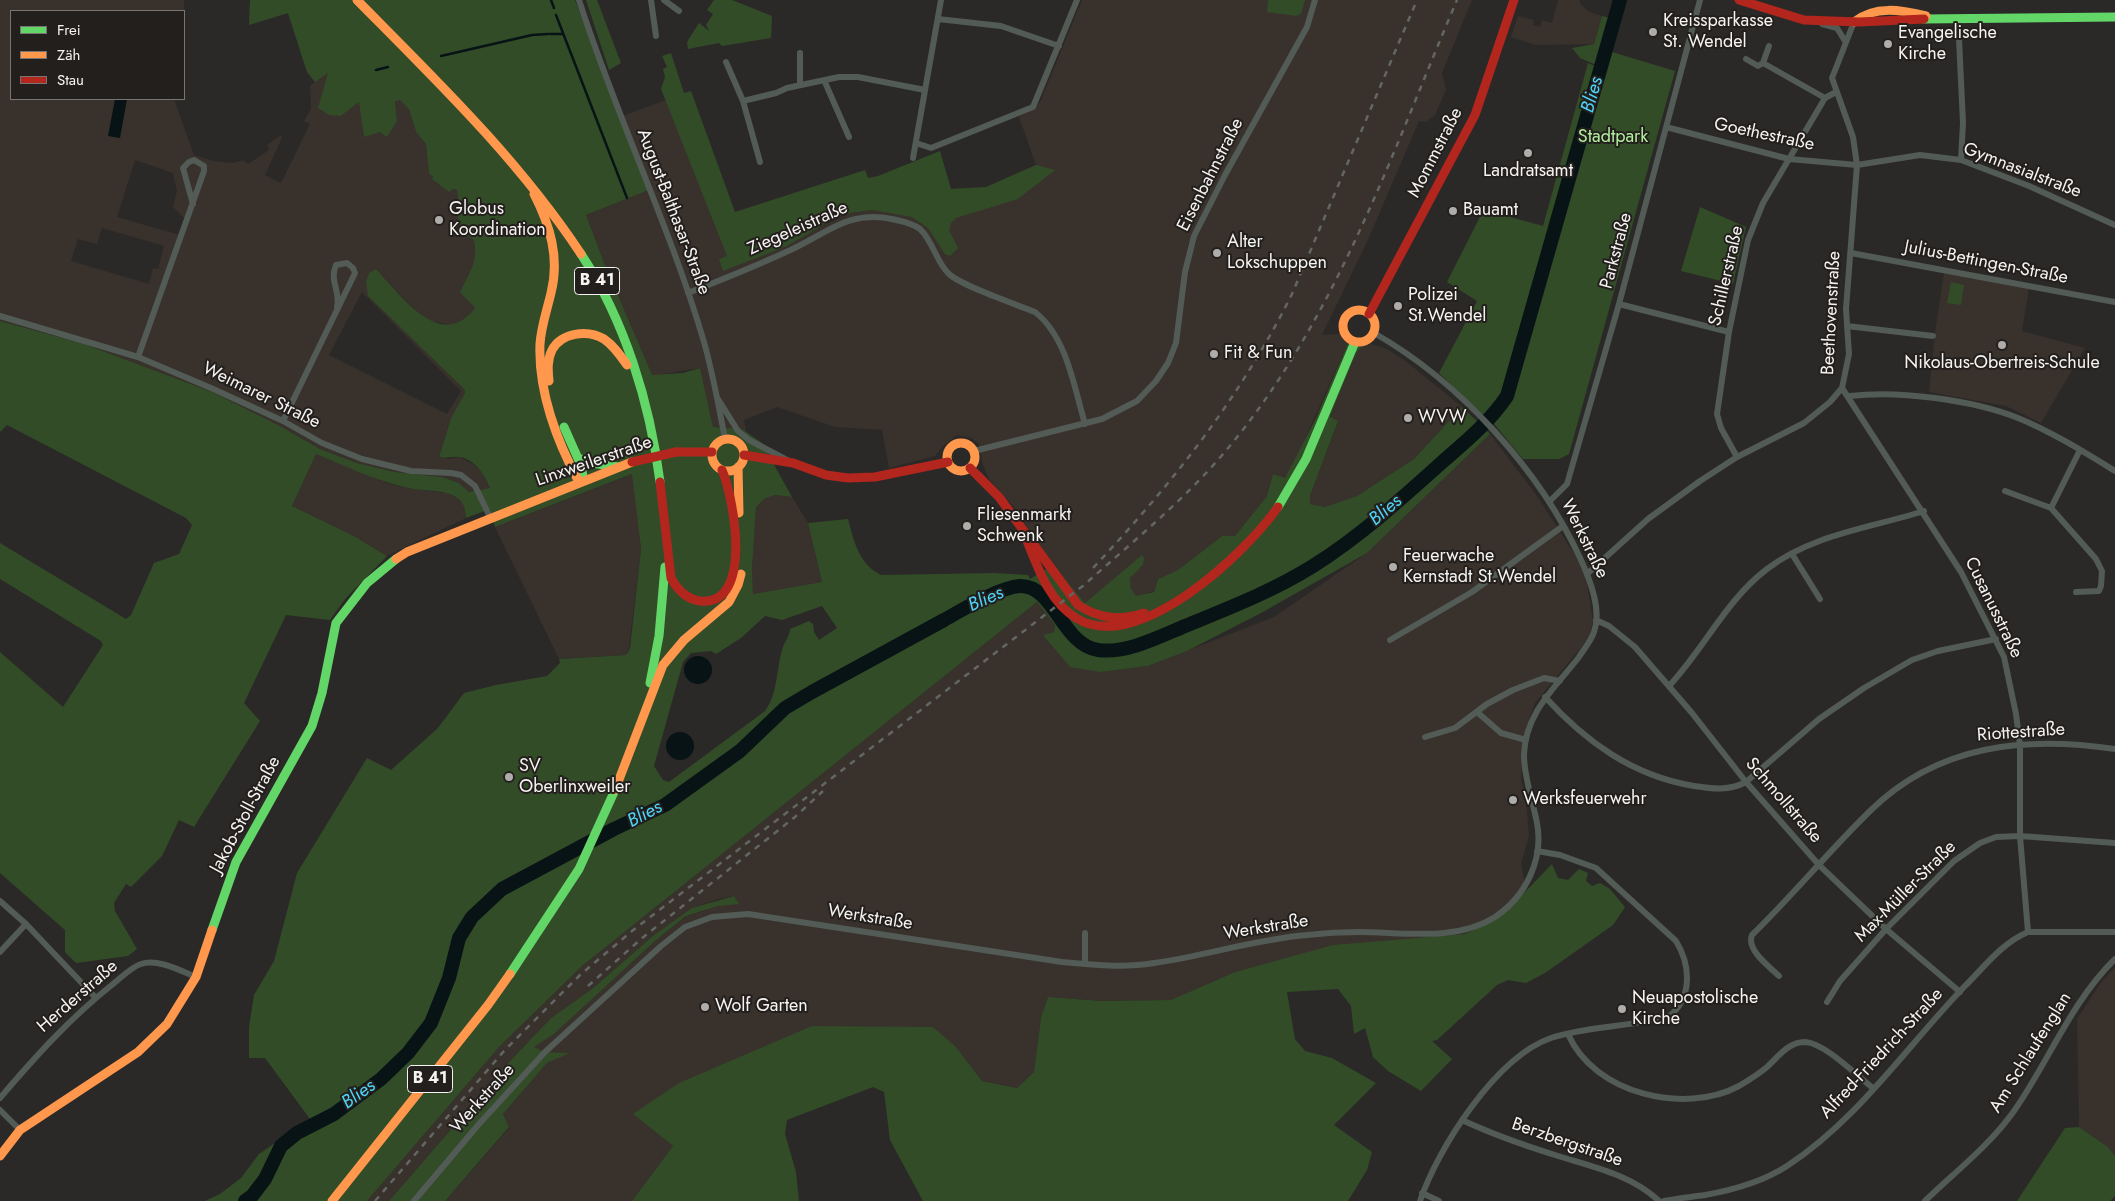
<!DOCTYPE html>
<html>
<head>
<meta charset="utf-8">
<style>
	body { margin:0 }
	#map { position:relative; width:2115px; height:1201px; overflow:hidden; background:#2b2927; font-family:Jost,sans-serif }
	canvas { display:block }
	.legend { position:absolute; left:10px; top:10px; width:175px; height:90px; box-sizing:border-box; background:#231f1d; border:1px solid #777472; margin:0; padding:6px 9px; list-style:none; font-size:15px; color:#f6f4f2 }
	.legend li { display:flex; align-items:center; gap:10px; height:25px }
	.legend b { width:25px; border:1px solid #777472 }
</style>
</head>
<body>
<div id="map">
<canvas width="2115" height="1201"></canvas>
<ul class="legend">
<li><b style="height:6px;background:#63d668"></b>Frei</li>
<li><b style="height:6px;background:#ff974d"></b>Zäh</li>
<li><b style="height:6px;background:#b3261e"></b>Stau</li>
</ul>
</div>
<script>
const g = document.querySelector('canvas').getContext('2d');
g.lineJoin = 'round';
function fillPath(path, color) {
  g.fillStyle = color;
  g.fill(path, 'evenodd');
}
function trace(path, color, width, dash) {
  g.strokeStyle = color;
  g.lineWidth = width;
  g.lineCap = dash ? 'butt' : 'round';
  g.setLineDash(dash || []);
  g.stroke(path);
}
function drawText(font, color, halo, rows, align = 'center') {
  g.font = font + ' Jost,sans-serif';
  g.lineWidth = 4;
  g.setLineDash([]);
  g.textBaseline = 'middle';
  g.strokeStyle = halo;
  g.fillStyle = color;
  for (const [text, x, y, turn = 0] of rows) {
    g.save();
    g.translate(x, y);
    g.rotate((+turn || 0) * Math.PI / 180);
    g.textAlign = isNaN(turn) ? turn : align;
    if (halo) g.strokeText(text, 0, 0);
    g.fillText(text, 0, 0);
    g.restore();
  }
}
const built = new Path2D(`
	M0 0H184V44V11H11V99H174L194 155 213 161 234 163 243 160 248 164 269 150 267 145 281 135 282 138 265 175 281 183 310 124 304 121 311 109 310 86 315 82 307 72 288 13 249 25 250 0H312L341 116 360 101 364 136 374 132 383 133 397 121 395 100H400L409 109 416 132 426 144 429 174 434 176 432 179 446 188 457 190 460 199 456 212 462 228 473 239 477 248 476 259 461 292 475 308 468 317 455 325 432 322 421 317 376 269 368 296 464 389 465 393 451 418 439 457 448 459 459 457 473 464 482 472 490 488 469 492 459 483 442 477 395 472 357 463 320 449 280 426 212 392 84 344 0 321ZM135 160 173 173 177 191 173 207 185 219 180 235 117 217ZM102 228 164 246 158 269 153 268 149 284 71 261 78 239 97 244ZM362 292 461 391 447 414 329 355Z
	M1082 0H1472L1442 73 1446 90 1435 115 1426 122 1419 121 1367 242 1322 335 1341 334 1348 343 1291 470 1284 479 1273 474 1267 496 1235 536H1222L1178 570 1158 579 1154 591 1136 597 1131 590 1130 578 1143 565 1085 603 1062 578 1014 507 989 479 983 465 979 444 971 438 957 435 943 446 935 456 889 468 882 430 835 427 777 407 744 420 746 431 742 429 713 427 700 368 652 376 605 265 586 215 649 190 620 117 666 100 732 267 850 213 872 210 912 216 951 189 986 187 1036 165 1019 117 1036 108 1041 100Z
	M1558 0H1580V3L1589 12 1602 16 1594 44 1536 45 1511 37 1518 16 1534 20 1533 25 1540 27 1542 20 1552 23Z
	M1944 273 2029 288 2022 331 2085 348 2041 423 2006 406 1929 392 1935 333Z
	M1371 344 1387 349 1407 362 1462 407 1414 459 1357 496 1325 507 1310 504V496L1338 422 1330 418 1356 353 1362 347Z
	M1490 434 1537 496 1575 555 1586 577 1593 621 1591 632 1583 645 1535 703 1529 719 1524 737 1521 780 1526 797 1529 836 1521 863 1526 890 1510 908 1485 926 1465 934 1276 961 1235 972 1172 1000 1102 1001 1048 997 1041 1017 1034 1072 1017 1088 982 1081 956 1047 633 1114 673 1146 632 1201H445L509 1128 503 1114 547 1063 568 1053 545 1052 533 1047 554 1034 655 941 687 916 718 906 734 896 719 899 692 908 654 935 592 989 551 1018 512 1059 389 1201H367L499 1047 582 966 1037 602 1055 625 1054 632 1043 635 1101 672 1148 666 1274 617 1367 553Z
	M316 454 387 483 406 488 447 493 457 498 464 504 466 518 387 556 354 536 292 506Z
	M633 474 641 549 629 648 626 655 559 659 495 527Z
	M775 495 792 497 808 523 822 582 753 594 752 570 756 507 764 499Z
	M2115 967V1156L2108 1147 2079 1127 2077 1019 2099 985Z`);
const green = new Path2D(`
	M250 0H575L649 190 586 215 605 265 652 375 683 373 700 368 713 427 742 429 762 443 792 497 775 495 764 499 756 507 752 570 753 594 822 582 808 523 848 519C854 542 859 564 881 575L994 573 1028 575 1030 579 1053 565 1085 603 1142 555 1144 558 1143 565 1130 578 1131 589 1136 596 1154 592 1158 579 1178 570 1222 536H1235L1267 496 1273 474 1285 478 1316 418 1348 343 1362 347 1356 353 1330 417 1338 421 1310 496V504L1325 507 1357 496 1414 459 1462 407 1490 434 1367 553 1261 613 1187 651 1148 666 1101 672 1070 667 1043 635 1054 632 1055 625 1037 602 582 966 499 1047 367 1201H205L220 1194 241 1178 259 1154 310 1119 265 1058H249V1027L254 995 274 961 297 873 367 758 391 770 438 728 464 693 496 685 547 676 560 663 559 659 626 655 630 648 641 549 632 474 495 527 490 509 466 518C465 510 465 503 457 498 443 488 420 492 404 487 374 480 345 466 316 454L292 506 354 536 387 556 345 599 330 620 286 615 244 703 260 721 194 827 179 820 162 856 131 887 126 884 114 903 115 911 137 949 128 956 76 963 65 952V930L0 873V652L63 707 103 645 101 641 0 579V543L126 619 131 615 154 563 179 554 192 525 186 518 7 425 0 432V321L84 344 212 392 280 426 320 449 357 463 395 472 442 477 459 483 469 492 490 488C485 475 475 459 459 457 452 456 447 459 439 457L451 418 465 393 464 389 368 296 366 282 369 273 376 269C401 295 440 353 475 308L460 292C469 274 480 258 473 239L462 233 463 229C453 215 461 205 457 190L453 189 449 192 432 179 433 176 429 174 426 144 416 132 409 109 400 100 395 101 397 121 387 137 380 132 364 137 359 102 341 116 329 115 318 108 328 73 315 82 307 72 288 13 249 25ZM822 606 837 628 819 640 814 632 813 624 809 621 790 629C789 638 784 642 782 650 776 671 778 693 765 711L669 782 663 780 654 766 683 662 691 653 711 651 716 654 741 638 765 616 782 620Z
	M586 0H597L621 63 609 70Z
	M714 0H732L772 16 771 38 722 46 719 43 688 49 687 42 699 23 709 31 706 25 713 14 707 10Z
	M1268 0H1305L1301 14 1296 16 1267 12Z
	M1602 16 1615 19 1601 67 1580 58 1572 48 1594 44Z
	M1612 52 1675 71 1569 454 1559 459H1523L1486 414H1482L1439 373 1477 301 1447 282 1486 205 1510 217 1543 226 1588 63 1606 71Z
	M671 53 684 93 691 91 735 212 865 170 868 178 878 176 940 151 951 189 986 187 1036 165 1055 170 1018 199 956 218 951 223 949 230 958 248 950 256 945 254 928 228 912 217 872 210 850 213 833 219 787 246 723 271 719 259 727 256 661 89 665 77 663 69 667 67 662 56Z
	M1700 207 1746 227 1733 284 1681 271Z
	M1951 282 1964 285 1961 305 1947 303Z
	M1552 864 1558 878 1568 880 1579 869 1588 873 1586 881 1592 886 1600 883 1610 889 1625 907 1613 925 1545 973 1526 983 1508 980 1497 985 1437 1040 1432 1041 1452 1059 1421 1091 1388 1071 1373 1057 1365 1028 1354 1034 1351 1006 1338 989 1287 992 1295 1039 1305 1051 1332 1058 1376 1083 1334 1125 1372 1152 1367 1170 1348 1201H923L890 1140 884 1092 873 1087 787 1120 785 1134 796 1172 799 1201H632L673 1146 633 1114 679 1083 812 1026 933 1027 956 1047 982 1081 1017 1088 1034 1072 1041 1017 1048 997 1102 1001 1171 1000 1235 972 1333 945 1465 934C1504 919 1524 892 1552 864Z
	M734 896 739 904 718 906 686 916 655 941 554 1034 534 1047 545 1052 570 1053 547 1063 503 1114 509 1127 445 1201H389L512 1059 551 1018 592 989 654 935 692 908Z
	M2079 1127 2108 1147 2115 1156V1196L2110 1201H2017L2065 1128Z`);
const water = new Path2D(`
	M115 99H127L120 138 108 136Z
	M684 670a14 14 0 1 1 28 0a14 14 0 1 1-28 0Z
	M666 746a14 14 0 1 1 28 0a14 14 0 1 1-28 0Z`);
const stream = new Path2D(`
	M551 0 554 8
	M556 15 627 198
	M550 34H563
	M441 56 532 35 548 34
	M376 70 388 67`);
const river = new Path2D(`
	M245 1201 252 1196 265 1179 281 1146 297 1133 334 1114 381 1079 408 1053 431 1023 449 978 459 938 472 917 502 889 614 829 665 805 740 751 785 708 812 692C856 668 900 644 944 620 962 610 1000 587 1020 586 1054 585 1062 645 1098 650 1126 654 1159 637 1185 626 1229 608 1273 591 1313 566 1359 537 1400 500 1440 464 1464 443 1489 423 1507 396L1620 0`);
const street = new Path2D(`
	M579 0C616 116 670 226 704 342 713 374 719 407 725 439
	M651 0 656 36
	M664 0 679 11
	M1958 18 1963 123 1961 160
	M938 19 1001 26 1059 46
	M1822 24 1837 28 1845 41
	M1769 46 1763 63 1825 98
	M1746 59 1758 66 1763 63
	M726 62 743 101 760 162
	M824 80 849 137
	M800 85V53
	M743 101 776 93 787 88 839 77H858L925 90
	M1666 127 1789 159 1857 165 1920 155 1961 160 2029 186 2115 225
	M916 143 931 148 1033 107 1077 0
	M913 158 941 0
	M1851 253 2115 302
	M688 293C721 280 754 267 786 252 824 236 847 209 892 219 901 221 912 223 920 229 933 241 936 262 949 274 962 286 1015 304 1035 312 1067 337 1074 387 1085 424
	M1619 304 1729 332
	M0 316 138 357 211 388 283 421 322 443 362 459 411 471 451 473 461 475 475 486 490 517
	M1847 326 1933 336
	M138 357 204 171V166L194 160 189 162 183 168 193 204
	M1842 388 1961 572 2004 657 2016 714 2020 745V836L2028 932
	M1850 396C1898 390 1973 400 2018 418 2052 432 2084 452 2115 471
	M718 399 738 431 749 440 789 461
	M283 421 355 273 353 268 347 263 336 265C329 281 341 292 337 307
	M974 451 1102 419 1137 401 1156 381 1168 363 1176 343 1185 272 1194 236 1225 175 1307 27 1315 0
	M1737 457 1721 428 1717 414 1729 332 1748 240 1763 203 1825 98 1836 92
	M2005 491 2051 508 2096 559 2102 571 2101 586 2099 591 2076 592
	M1549 502 1567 484 1619 304 1700 0
	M2051 508 2080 450
	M1792 554 1820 599
	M1587 574 1648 519 1700 481 1737 457 1804 423 1830 402 1842 388 1849 354 1846 309 1857 165 1853 137 1832 78 1854 22
	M1596 620 1609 626 1635 647 1692 713 1746 782 1819 865 1886 929 1960 992
	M1390 640 1472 592 1563 526
	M1669 686C1704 649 1726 600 1767 569 1813 534 1871 528 1924 511
	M1545 697C1586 742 1633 776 1694 786 1713 789 1729 791 1746 782L1819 719 1864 688 1912 660 1938 651 1996 639
	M1477 712 1501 733 1526 740
	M1425 737 1455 728 1487 704 1513 690 1544 678 1560 681
	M0 901 26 924 96 998
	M0 952 26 924
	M1085 964V933
	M1779 976C1769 966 1746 950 1752 935 1793 895 1829 851 1870 811 1938 744 2025 736 2115 749
	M1827 1002 1840 981 1886 929 1954 861 1980 843 1996 837 2020 836 2115 843
	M1568 1034C1594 1094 1685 1115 1739 1086 1749 1080 1759 1074 1767 1067 1778 1057 1788 1042 1805 1042 1825 1043 1857 1076 1873 1088
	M0 1098C35 1057 70 1018 113 984 121 978 131 967 141 964 157 958 181 971 196 977
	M0 1110 20 1130
	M1462 1120C1492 1134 1523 1145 1555 1155 1592 1167 1630 1174 1659 1201
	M1422 1193 1439 1201
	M414 1201 479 1124 545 1052 661 946 685 927 712 917 748 914 1062 962C1092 965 1124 968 1154 963 1205 956 1256 939 1307 935 1324 933 1342 932 1359 932 1402 932 1456 942 1495 917 1525 897 1544 860 1537 823 1533 801 1524 778 1524 755 1525 713 1555 688 1579 657 1584 649 1591 641 1594 632 1602 610 1590 580 1581 560 1540 470 1460 382 1374 333
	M1420 1201C1438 1148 1496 1057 1551 1038 1590 1025 1632 1028 1671 1015 1693 995 1690 964 1676 941L1596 868 1560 855 1537 851
	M1664 1201C1678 1198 1692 1197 1705 1195 1733 1190 1764 1181 1787 1166 1858 1120 1907 1046 1965 986 1985 966 2002 943 2028 932H2115
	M1925 1201C1955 1172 1990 1145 2014 1111 2049 1061 2071 1002 2115 959`);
const fast = new Path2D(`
	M1924 19 2115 17
	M581 254C625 321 650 403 660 482
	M564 427 580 463 584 480
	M578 458 592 463 618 467
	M1278 507 1306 459 1355 342
	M650 683 659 636 665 567
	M212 930 236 862 312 726 322 693 336 623 367 583 396 559
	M510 974 579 869 615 790`);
const slow = new Path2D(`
	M357 0C437 81 518 159 581 254
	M1854 22C1875 5 1901 10 1926 16
	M534 194C550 225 560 258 551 293 547 310 541 327 540 344 538 391 557 442 579 482
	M1343 326a16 16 0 1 1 32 0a16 16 0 1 1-32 0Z
	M549 381C548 371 547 360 552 350 561 333 587 329 604 339 614 346 620 355 627 365
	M712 455a16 16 0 1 1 32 0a16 16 0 1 1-32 0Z
	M947 457a14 14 0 1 1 28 0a14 14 0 1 1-28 0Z
	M738 467 739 513
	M396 559 407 552 632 462
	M615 790 663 665 684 640 729 602 738 585 741 574
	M0 1156 20 1130 138 1052 167 1024 196 977 212 930
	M332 1201 488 1005 510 974`);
const jam = new Path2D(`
	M1739 0 1804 20 1859 22 1924 19
	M1369 314 1475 115 1514 0
	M676 452H712
	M744 455 793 463 826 475 848 478 875 477 948 462
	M970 468 999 497 1078 605C1100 619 1120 621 1144 613
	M660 482 671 578C677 589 686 599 700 601 754 607 734 498 722 470
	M1025 536C1037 565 1048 601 1076 618 1137 656 1245 554 1278 507`);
const rail = new Path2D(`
	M1093 568C1172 484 1240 398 1292 294L1417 0
	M588 986 641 939 795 817 823 791
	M375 1201 504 1051 580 975 632 931 1084 585C1129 545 1177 506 1217 461 1333 329 1389 159 1457 0`);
const jamBridge = new Path2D(`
	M632 462 676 452`);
const markers = [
	[1653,32,5,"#afadab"],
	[1888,44,5,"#afadab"],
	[1528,153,5,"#afadab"],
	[1453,211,5,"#afadab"],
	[439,220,5,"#afadab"],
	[1217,253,5,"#afadab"],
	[1398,306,5,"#afadab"],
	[2002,345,5,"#afadab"],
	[1214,354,5,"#afadab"],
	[1408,418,5,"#afadab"],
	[967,526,5,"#afadab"],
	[1393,567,5,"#afadab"],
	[509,777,5,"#afadab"],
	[1513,800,5,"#afadab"],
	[705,1007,5,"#afadab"],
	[1622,1009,5,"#afadab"]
];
const shields = [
	[597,281,45],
	[430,1079,45]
];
const shieldNames = [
	["B 41",597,281],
	["B 41",430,1079]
];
const poiNames = [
	["Kreissparkasse",1663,22],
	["St. Wendel",1663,43],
	["Evangelische",1898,34],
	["Kirche",1898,55],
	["Landratsamt",1528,172,"center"],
	["Globus",449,210],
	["Koordination",449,231],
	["Bauamt",1463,211],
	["Alter",1227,243],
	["Lokschuppen",1227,264],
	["Polizei",1408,296],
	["St.Wendel",1408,317],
	["Fit & Fun",1224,354],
	["Nikolaus-Obertreis-Schule",2002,364,"center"],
	["WVW",1418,418],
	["Fliesenmarkt",977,516],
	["Schwenk",977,537],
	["Feuerwache",1403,557],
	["Kernstadt St.Wendel",1403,578],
	["SV",519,767],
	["Oberlinxweiler",519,788],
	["Werksfeuerwehr",1523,800],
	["Neuapostolische",1632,999],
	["Kirche",1632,1020],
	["Wolf Garten",715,1007]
];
const streetNames = [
	["Goethestraße",1764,135,12],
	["Mommstraße",1436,153,-63],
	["Gymnasialstraße",2022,171,21],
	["Eisenbahnstraße",1211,175,-63],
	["August-Balthasar-Straße",673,212,69],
	["Ziegeleistraße",798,229,-24],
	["Parkstraße",1617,251,-75],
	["Julius-Bettingen-Straße",1986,263,11],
	["Schillerstraße",1727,276,-77],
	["Beethovenstraße",1832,313,-87],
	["Weimarer Straße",261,396,26],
	["Linxweilerstraße",594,462,-19],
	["Werkstraße",1584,539,64],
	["Cusanusstraße",1993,608,64],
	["Riottestraße",2021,733,-4],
	["Schmollstraße",1783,801,49],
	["Jakob-Stoll-Straße",246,815,-62],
	["Max-Müller-Straße",1906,892,-45],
	["Werkstraße",870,918,9],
	["Werkstraße",1266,928,-9],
	["Herderstraße",78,997,-41],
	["Am Schlaufenglan",2031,1053,-58],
	["Alfred-Friedrich-Straße",1882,1054,-47],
	["Werkstraße",483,1099,-48],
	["Berzbergstraße",1567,1143,19]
];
const parkNames = [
	["Stadtpark",1613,138]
];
const waterNames = [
	["Blies",1593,95,-74],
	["Blies",1386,511,-41],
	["Blies",986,600,-24],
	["Blies",645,815,-28],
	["Blies",359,1095,-36]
];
fillPath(built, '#39312b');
fillPath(green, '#324c28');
fillPath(water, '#081316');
trace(stream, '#081316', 2.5);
trace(river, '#081316', 14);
trace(street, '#525b56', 6);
trace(fast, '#63d668', 9);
trace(slow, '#ff974d', 9);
trace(jam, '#b3261e', 9);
trace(rail, '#636764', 2.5, [6, 6]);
trace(jamBridge, '#b3261e', 9);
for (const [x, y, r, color] of markers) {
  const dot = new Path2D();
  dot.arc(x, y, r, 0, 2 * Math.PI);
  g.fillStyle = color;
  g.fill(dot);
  trace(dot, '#231f1d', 2);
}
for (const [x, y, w] of shields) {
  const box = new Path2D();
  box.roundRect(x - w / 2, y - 13.5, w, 27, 4);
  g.fillStyle = '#231f1d';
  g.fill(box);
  trace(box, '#f6f4f2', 1);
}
drawText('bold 16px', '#f6f4f2', null, shieldNames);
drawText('18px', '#f6f4f2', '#231f1d', poiNames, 'left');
drawText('18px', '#f6f4f2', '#231f1d', streetNames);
drawText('18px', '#b2ef9d', '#231f1d', parkNames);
drawText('italic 19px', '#4dd5f9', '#231f1d', waterNames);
</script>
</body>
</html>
